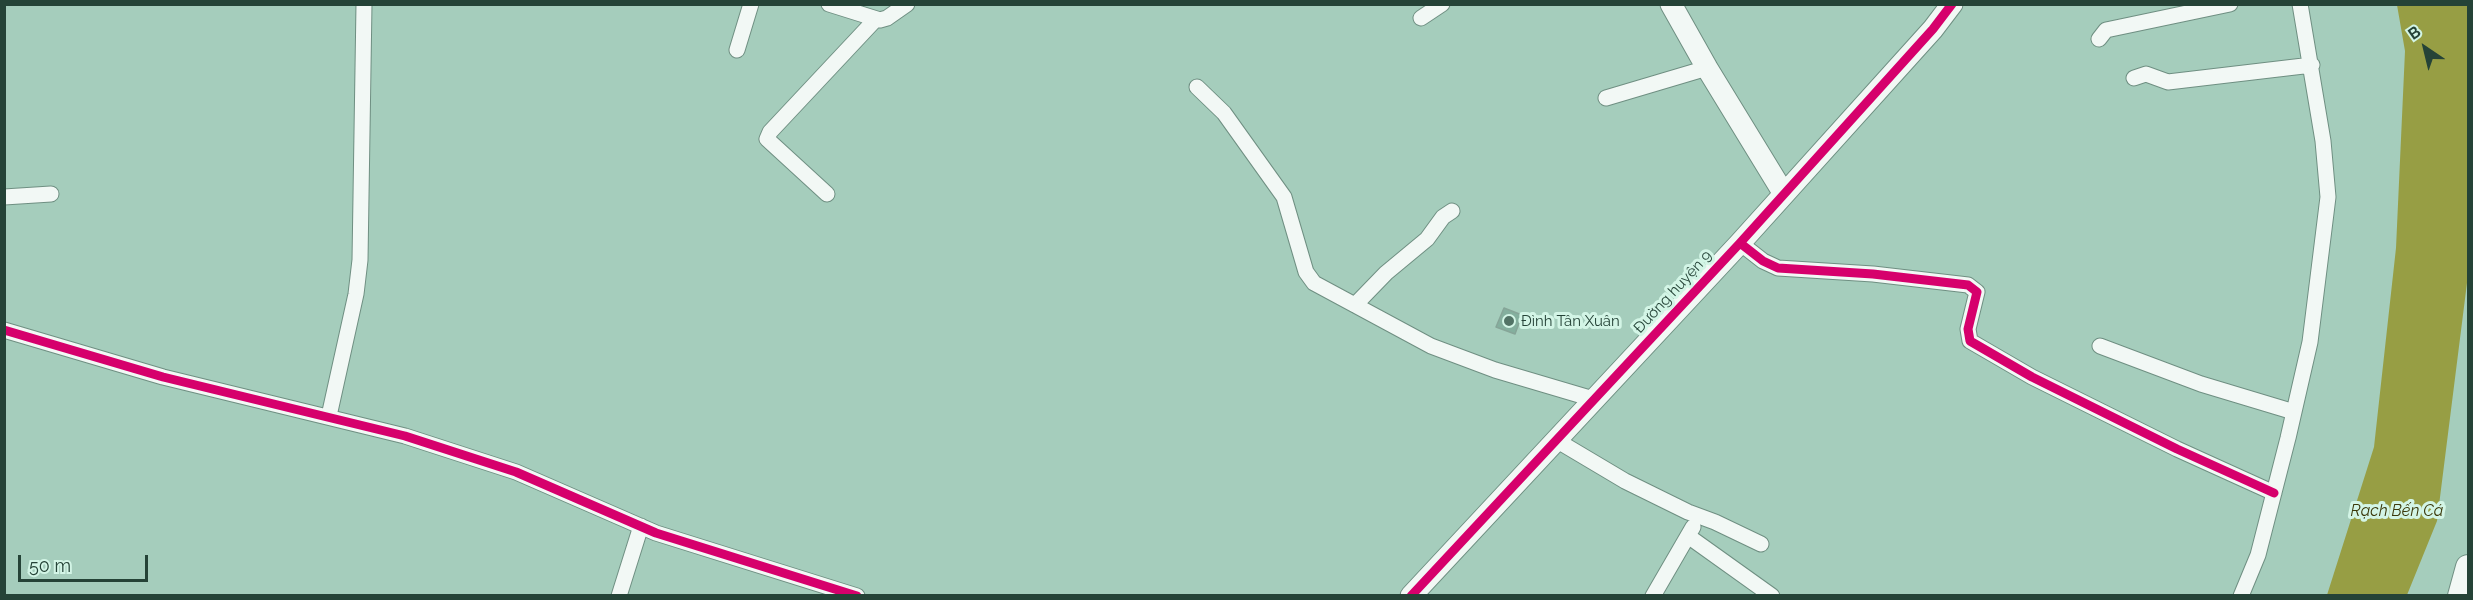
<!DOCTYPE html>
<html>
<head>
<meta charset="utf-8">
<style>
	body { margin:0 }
	#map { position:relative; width:2473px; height:600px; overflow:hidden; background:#a5cdbc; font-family:Raleway,sans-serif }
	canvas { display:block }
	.frame { position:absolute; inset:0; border:6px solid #254337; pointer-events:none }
	.north { position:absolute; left:2395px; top:18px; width:60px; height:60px; -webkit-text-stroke:4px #d3f5e6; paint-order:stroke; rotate:325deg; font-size:16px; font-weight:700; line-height:24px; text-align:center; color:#254337 }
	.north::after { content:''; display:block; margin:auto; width:21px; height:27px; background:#254337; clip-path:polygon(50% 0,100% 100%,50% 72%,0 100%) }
	.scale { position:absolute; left:18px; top:555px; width:130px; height:27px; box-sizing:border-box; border:3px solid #254337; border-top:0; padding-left:8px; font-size:18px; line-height:21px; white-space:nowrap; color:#254337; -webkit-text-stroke:4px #d3f5e6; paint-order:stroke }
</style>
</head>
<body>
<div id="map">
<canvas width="2473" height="600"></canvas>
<div class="frame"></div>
<div class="north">B</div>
<div class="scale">50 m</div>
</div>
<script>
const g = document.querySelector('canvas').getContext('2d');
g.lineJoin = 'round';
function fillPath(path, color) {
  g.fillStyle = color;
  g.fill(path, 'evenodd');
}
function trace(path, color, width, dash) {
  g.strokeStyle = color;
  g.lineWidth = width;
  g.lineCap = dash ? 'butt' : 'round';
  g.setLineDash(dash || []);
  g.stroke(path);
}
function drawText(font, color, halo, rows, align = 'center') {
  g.font = font + ' Raleway,sans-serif';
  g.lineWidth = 6;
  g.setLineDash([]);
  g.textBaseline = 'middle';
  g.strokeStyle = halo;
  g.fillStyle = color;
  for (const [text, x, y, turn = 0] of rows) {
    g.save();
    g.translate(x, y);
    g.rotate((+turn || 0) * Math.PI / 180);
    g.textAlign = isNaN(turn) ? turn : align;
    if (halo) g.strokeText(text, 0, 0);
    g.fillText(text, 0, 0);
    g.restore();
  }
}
const water = new Path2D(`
	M2397 5H2468V275L2437 521 2407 595H2327L2374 447 2396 248 2405 51Z`);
const building = new Path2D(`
	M1504 308 1522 315 1515 334 1496 327Z`);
const street = new Path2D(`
	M829 4 880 20 887 18 907 4
	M1421 18 1442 4
	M2099 39 2106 30 2230 4
	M737 50 751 4
	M2134 78 2146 74 2168 82 2312 65
	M1197 87 1224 113 1284 197 1306 272 1314 283 1431 346 1495 370 1593 399
	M1606 98 1707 68
	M827 194 767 139 770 132 875 20
	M4 197 51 194
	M1740 243 1763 261 1778 268 1873 274 1968 285 1977 292 1968 329 1970 341 2032 377 2177 449 2274 493
	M1355 305 1386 273 1427 239 1443 217 1452 211
	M4 330 163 377 405 436 516 472 656 533 857 596
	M2100 346 2201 384 2294 412
	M329 416 356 294 360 260 364 4
	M1556 440 1625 481 1688 512 1715 522 1761 544
	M1688 536 1772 596
	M619 596 641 526
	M1653 596 1693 527
	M2241 596 2258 555 2288 438 2310 342 2328 197 2323 141 2300 4`);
const secondary = new Path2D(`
	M1671 4 1707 68 1784 194
	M1411 596 1740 243 1933 29 1952 4`);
const primary = new Path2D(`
	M2460 596 2468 567`);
const cycleway = new Path2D(`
	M1740 243 1763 261 1778 268 1873 274 1968 285 1977 292 1968 329 1970 341 2032 377 2177 449 2274 493
	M4 330 163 377 405 436 516 472 656 533 857 596
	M1411 596 1740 243 1933 29 1952 4`);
const markers = [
	[1509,321,6,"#527366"]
];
const streetNames = [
	["Đường huyện 9",1673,292,-47]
];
const poiNames = [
	["Đình Tân Xuân",1521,321]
];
const waterNames = [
	["Rạch Bến Cá",2397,511]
];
fillPath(water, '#979e44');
fillPath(building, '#84af9e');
trace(building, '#86a598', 1.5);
trace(street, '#6f8f82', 17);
trace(secondary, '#6f8f82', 23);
trace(primary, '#6f8f82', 26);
trace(street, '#f2f8f5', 15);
trace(secondary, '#f2f8f5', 21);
trace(primary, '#f2f8f5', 24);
trace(cycleway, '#d6006c', 9);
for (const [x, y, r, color] of markers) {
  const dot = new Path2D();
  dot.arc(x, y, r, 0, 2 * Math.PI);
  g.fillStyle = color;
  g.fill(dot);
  trace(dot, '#d3f5e6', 2);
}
drawText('15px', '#254337', '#d3f5e6', streetNames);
drawText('15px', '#254337', '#d3f5e6', poiNames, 'left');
drawText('italic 16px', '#3b380a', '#d3f5e6', waterNames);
</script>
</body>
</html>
